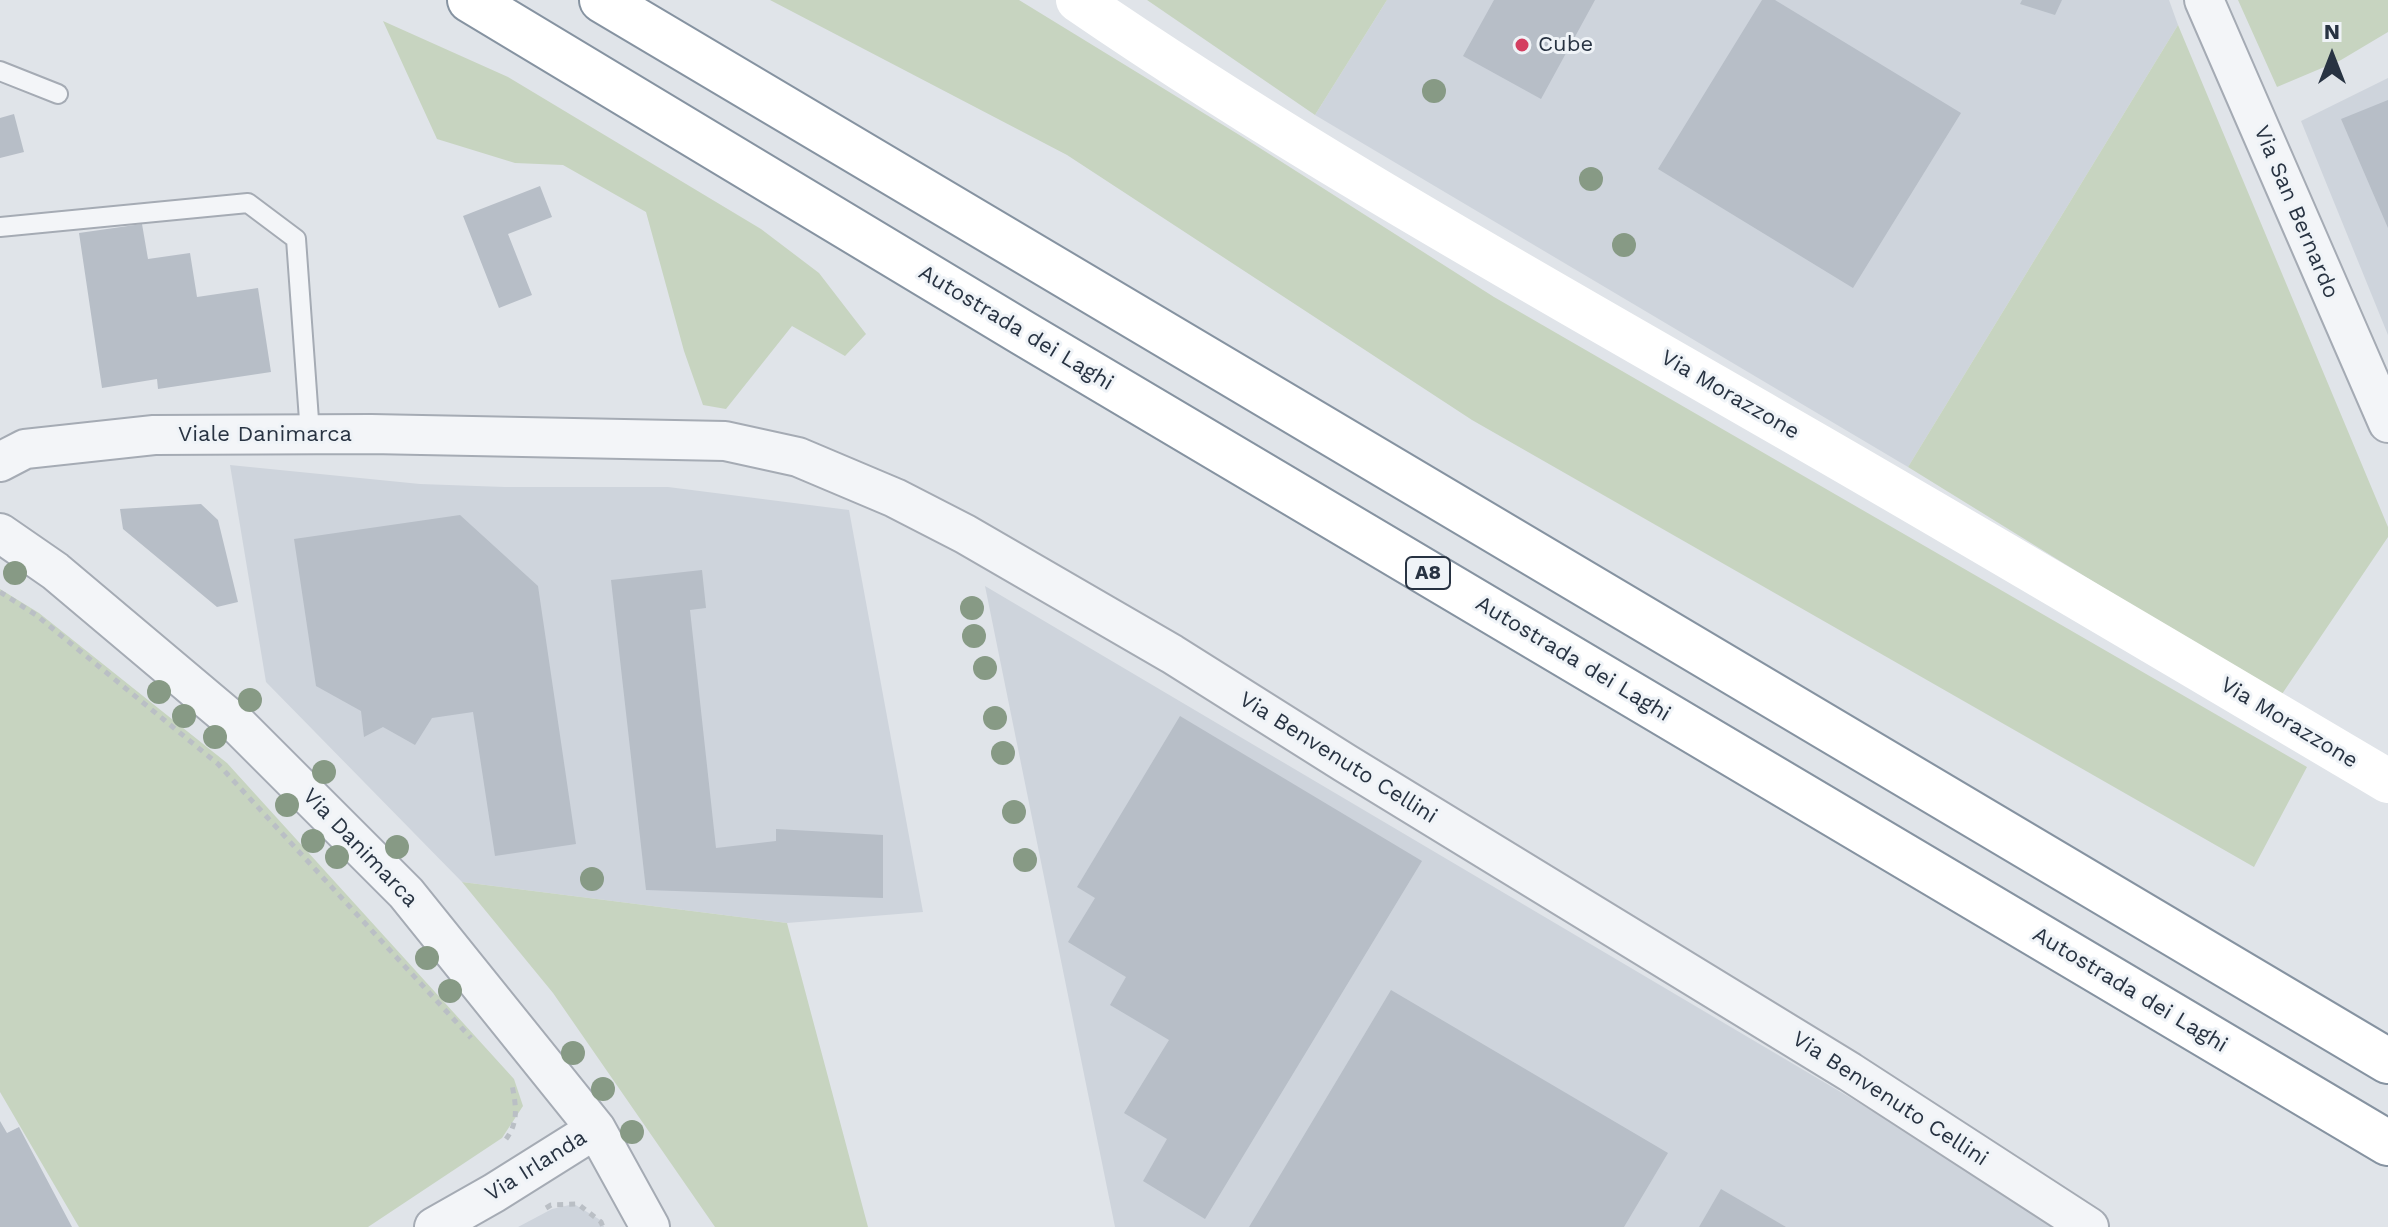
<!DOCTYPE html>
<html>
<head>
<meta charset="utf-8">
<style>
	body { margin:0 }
	#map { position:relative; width:2388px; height:1227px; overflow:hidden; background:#e0e4e9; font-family:"Work Sans",sans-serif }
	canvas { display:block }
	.north { position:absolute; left:2292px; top:16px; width:80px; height:80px; -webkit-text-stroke:6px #eff3f7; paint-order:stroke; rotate:0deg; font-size:22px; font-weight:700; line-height:32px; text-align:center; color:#283342 }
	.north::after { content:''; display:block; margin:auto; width:28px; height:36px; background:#283342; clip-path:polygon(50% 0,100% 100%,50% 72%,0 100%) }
</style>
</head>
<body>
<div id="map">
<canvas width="2388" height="1227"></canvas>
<div class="north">N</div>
</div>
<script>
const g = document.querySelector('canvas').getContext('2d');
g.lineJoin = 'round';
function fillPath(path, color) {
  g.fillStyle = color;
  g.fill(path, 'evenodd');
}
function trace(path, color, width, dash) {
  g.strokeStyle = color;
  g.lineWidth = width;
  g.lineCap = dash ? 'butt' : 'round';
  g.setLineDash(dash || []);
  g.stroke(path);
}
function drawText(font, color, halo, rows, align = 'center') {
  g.font = font + ' "Work Sans",sans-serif';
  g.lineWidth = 6;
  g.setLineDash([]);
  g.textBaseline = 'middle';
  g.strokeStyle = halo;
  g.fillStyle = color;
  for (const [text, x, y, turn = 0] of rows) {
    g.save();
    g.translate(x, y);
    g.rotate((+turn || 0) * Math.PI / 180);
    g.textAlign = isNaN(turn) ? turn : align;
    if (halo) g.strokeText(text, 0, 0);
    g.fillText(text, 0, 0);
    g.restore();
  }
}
const built = new Path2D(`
	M1387 0H2169L2178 25 1908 467 1315 115Z
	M2388 78V335L2301 121Z
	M230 465 420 484 505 487H668L849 510 923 912 787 923 462 882 266 682Z
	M985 586 2069 1227H1115Z
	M574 1204 602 1221 604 1227H518L552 1209Z`);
const green = new Path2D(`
	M770 0H1019L1241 136 1494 297 2307 767 2254 867 1472 420 1067 155Z
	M1147 0H1387L1315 115Z
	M2238 0H2388V32L2341 60 2277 87Z
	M383 21 508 77 761 229 819 273 866 334 845 356 792 326 726 409 703 405 684 351 646 212 563 165 515 163 437 139Z
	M2178 25 2388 527V537L2280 697 1908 467Z
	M0 589 39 613 227 763 514 1079 523 1106 502 1138 368 1227H79L0 1092Z
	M462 882 787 923 868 1227H715L553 993Z`);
const building = new Path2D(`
	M1494 0H1595L1541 99 1463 56Z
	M1762 0H1775L1961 113 1853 288 1658 169Z
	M2022 0H2062L2055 15 2020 4Z
	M2388 100V228L2341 119Z
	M14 114 24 152 0 158V118Z
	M540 186 552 217 508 234 532 295 499 308 463 216Z
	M142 224 148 259 190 253 197 297 258 288 271 372 158 389 157 379 102 388 79 233Z
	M201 504 218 520 238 602 217 607 123 529 120 509Z
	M460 515 538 586 576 844 495 856 473 712 432 718 415 745 383 727 364 737 361 711 316 686 294 539Z
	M702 570 706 608 690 610 716 848 776 841V829L883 835V898L646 890 611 580Z
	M1180 716 1422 861 1205 1219 1143 1181 1167 1139 1124 1113 1169 1040 1110 1005 1126 977 1068 942 1095 898 1077 887Z
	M1391 990 1668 1153 1624 1227H1249Z
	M0 1121 7 1133 19 1127 72 1227H0Z
	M1721 1189 1786 1227H1699Z`);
const path = new Path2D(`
	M0 592 36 615 218 764 471 1038
	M506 1139C519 1122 516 1105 512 1085
	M546 1208 551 1205 578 1204 601 1222 603 1227`);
const lane = new Path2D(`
	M0 71 58 94
	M0 227 248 203 296 239 310 434`);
const street = new Path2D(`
	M2204 0 2388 423
	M0 462 25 449 154 435 371 434 725 441 798 457 895 498 965 534 1172 654 1345 763 1850 1072 2089 1227
	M0 533 55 571 239 726 406 893 596 1129 650 1227
	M434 1227 494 1193 596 1129`);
const secondary = new Path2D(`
	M1078 0C1301 153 1539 285 1773 420 1979 538 2183 660 2388 781`);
const highway = new Path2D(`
	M470 0 1023 333 2388 1143
	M602 0 2388 1061`);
const trees = [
	[1434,91],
	[1591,179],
	[1624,245],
	[15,573],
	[972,608],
	[974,636],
	[985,668],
	[159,692],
	[250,700],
	[184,716],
	[995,718],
	[215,737],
	[1003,753],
	[324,772],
	[287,805],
	[1014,812],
	[313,841],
	[397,847],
	[337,857],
	[1025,860],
	[592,879],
	[427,958],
	[450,991],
	[573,1053],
	[603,1089],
	[632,1132]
];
const markers = [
	[1522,45,8,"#d43f61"]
];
const shields = [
	[1428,573,44]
];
const shieldNames = [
	["A8",1428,573]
];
const poiNames = [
	["Cube",1538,45]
];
const streetNames = [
	["Via San Bernardo",2296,212,67],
	["Autostrada dei Laghi",1016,328,31],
	["Via Morazzone",1730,395,30],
	["Viale Danimarca",265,435],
	["Autostrada dei Laghi",1573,659,31],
	["Via Morazzone",2289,723,31],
	["Via Benvenuto Cellini",1338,758,32],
	["Via Danimarca",360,848,46],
	["Autostrada dei Laghi",2130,990,31],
	["Via Benvenuto Cellini",1890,1099,33],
	["Via Irlanda",536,1166,-32]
];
fillPath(built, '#ced4dc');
fillPath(green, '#c7d4c0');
fillPath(building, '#b7bec7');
trace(lane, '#a5abb4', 22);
trace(street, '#a5abb4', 42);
trace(highway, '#8693a1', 48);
trace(path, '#babfc5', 5, [6, 6]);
trace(lane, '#f3f5f8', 18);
trace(street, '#f3f5f8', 38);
trace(secondary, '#fff', 44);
trace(highway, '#fff', 44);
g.fillStyle = '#879a85';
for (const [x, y] of trees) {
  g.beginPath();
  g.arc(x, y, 12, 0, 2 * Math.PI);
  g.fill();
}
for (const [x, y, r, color] of markers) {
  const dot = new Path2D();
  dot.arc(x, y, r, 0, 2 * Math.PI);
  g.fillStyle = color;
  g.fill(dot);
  trace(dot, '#eff3f7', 3);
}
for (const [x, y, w] of shields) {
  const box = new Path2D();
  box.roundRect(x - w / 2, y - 16, w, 32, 6);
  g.fillStyle = '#eff3f7';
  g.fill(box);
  trace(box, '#283342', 2);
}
drawText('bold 20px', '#283342', null, shieldNames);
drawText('22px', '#283342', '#eff3f7', poiNames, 'left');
drawText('22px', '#283342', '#eff3f7', streetNames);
</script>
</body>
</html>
